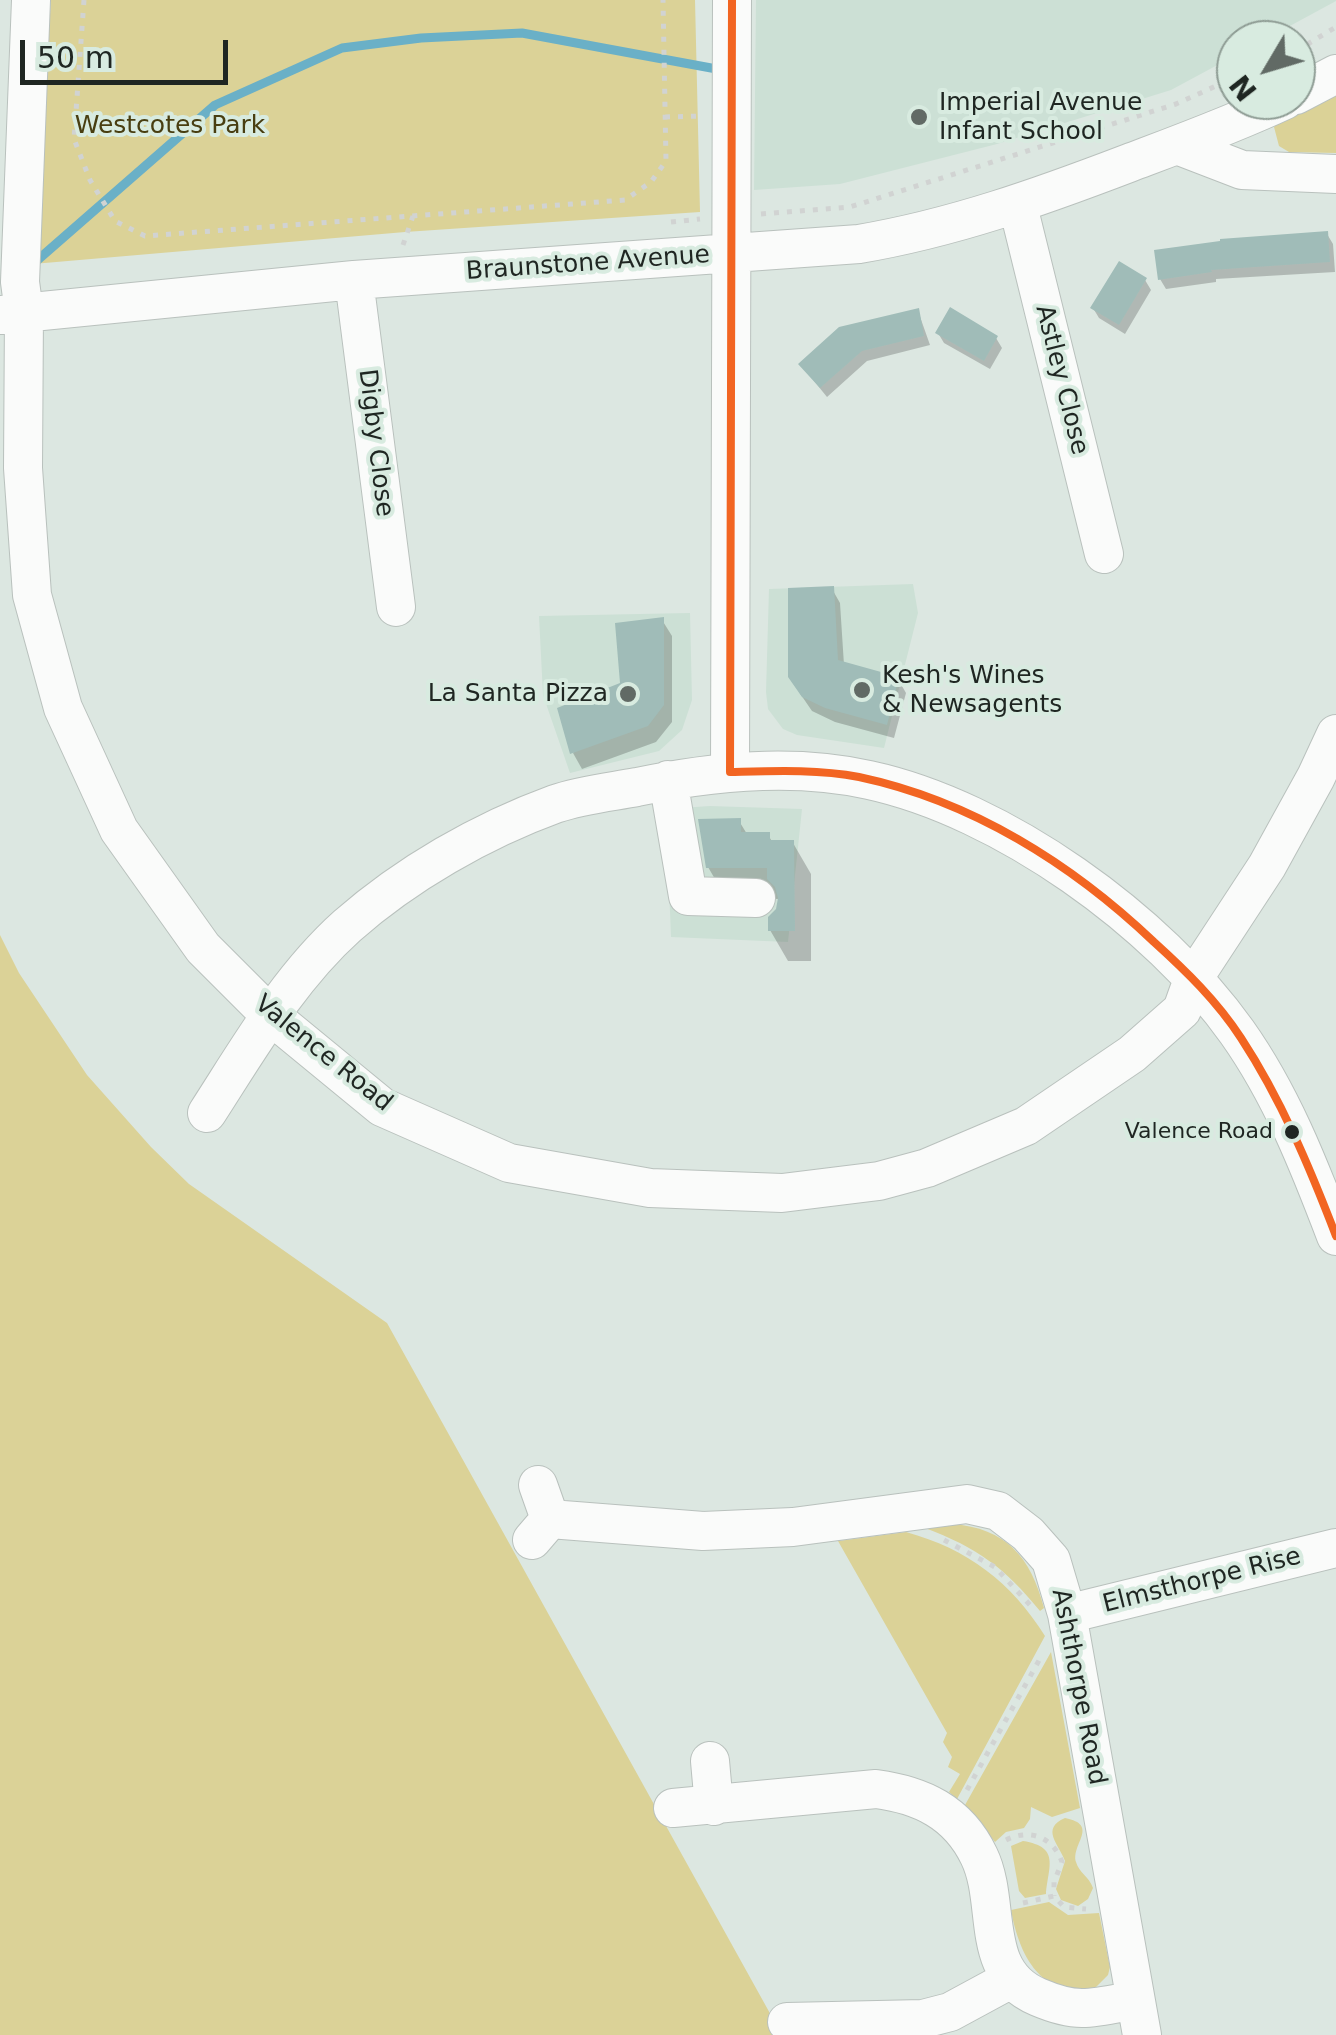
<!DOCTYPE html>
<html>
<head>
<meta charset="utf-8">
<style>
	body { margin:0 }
	#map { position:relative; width:1336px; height:2035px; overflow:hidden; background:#dce7e1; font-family:"DejaVu Sans",sans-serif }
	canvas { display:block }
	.north { position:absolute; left:1216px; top:20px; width:100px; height:100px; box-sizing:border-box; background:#d8ebe0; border:2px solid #8e9c94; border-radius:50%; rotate:232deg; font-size:28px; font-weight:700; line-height:40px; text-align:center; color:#1f2622 }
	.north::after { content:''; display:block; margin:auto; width:35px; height:45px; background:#616a65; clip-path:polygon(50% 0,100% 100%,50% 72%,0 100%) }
	.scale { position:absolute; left:20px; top:40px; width:208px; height:45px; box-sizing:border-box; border:5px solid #1f2622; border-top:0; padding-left:12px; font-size:30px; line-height:35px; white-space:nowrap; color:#1f2622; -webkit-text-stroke:8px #d8ebe0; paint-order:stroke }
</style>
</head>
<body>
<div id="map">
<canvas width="1336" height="2035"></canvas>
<div class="north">N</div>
<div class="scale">50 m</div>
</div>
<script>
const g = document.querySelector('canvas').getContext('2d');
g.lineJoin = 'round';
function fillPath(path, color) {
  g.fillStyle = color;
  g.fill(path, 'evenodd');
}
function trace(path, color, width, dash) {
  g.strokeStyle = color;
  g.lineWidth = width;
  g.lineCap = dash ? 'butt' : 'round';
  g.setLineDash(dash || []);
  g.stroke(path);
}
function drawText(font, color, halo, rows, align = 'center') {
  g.font = font + ' "DejaVu Sans",sans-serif';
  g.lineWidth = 8;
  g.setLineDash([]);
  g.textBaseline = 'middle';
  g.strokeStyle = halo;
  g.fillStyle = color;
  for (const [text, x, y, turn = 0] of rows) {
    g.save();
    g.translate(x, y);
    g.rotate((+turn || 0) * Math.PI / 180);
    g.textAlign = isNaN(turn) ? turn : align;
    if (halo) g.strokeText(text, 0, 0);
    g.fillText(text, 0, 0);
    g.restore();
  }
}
const built = new Path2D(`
	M756 0H1336V1L1264 40H1236V55L1171 90 997 144 840 184 754 190Z
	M913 584 918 613 884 748 797 735 783 729 768 709 766 692 769 589Z
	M690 613 692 700 682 730 659 751 570 773 543 695 539 616Z
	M710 806 802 809 788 942 671 937 666 809Z`);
const green = new Path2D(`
	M51 0H695L700 212 405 232 33 264Z
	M1336 91V153L1289 152 1279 146 1274 127 1278 122Z
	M0 935 19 973 87 1075 151 1147 189 1184 387 1323 782 2035H0Z
	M952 1524C1006 1528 1031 1557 1044 1608L1040 1611C1005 1568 978 1548 925 1528Z
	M906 1532C968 1549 1011 1582 1045 1636L957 1799 949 1792 960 1774 948 1767 952 1757 943 1742 947 1733 838 1541Z
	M1051 1652 1080 1808 1052 1817 1031 1807 1030 1819 1024 1828 1006 1832 995 1842 965 1805Z
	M1065 1818C1100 1825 1071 1844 1076 1862 1079 1873 1089 1876 1093 1888L1088 1899 1078 1906 1061 1900 1056 1889 1065 1861C1059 1844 1040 1829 1065 1818Z
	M1023 1841C1061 1847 1048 1867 1046 1894L1025 1898 1019 1891 1011 1846Z
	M1049 1902 1068 1915 1099 1913 1110 1967 1108 1975 1094 1989C1040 1999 1019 1954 1011 1910Z`);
const shadow = new Path2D(`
	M1327 234 1333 244 1335 272 1216 279V282L1166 289 1160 279Z
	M1145 280 1151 290 1125 334 1099 318 1093 308Z
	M918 311 930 345 867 361 827 397 801 365Z
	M938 333 996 338 1002 348 990 369 944 343Z
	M832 589 840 603 844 665 898 679 906 693 894 738 835 722 812 711 799 692Z
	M662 620 672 636V722L656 742 582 769 573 753 622 684Z
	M739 821 747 834 768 835 773 843H793L811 874V961H788L770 930 781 899 726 898 708 867Z`);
const stream = new Path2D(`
	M33 264 215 105 342 48 421 38 522 33 722 70`);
const building = new Path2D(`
	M1328 231 1330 262 1211 270 1212 272 1158 280 1154 250 1220 241V239Z
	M1119 261 1147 278 1119 325 1090 308Z
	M950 307 998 336 984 361 935 333Z
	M919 308 924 336 862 351 820 388 798 364 839 327Z
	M834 586 838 660 899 677 887 725 825 708 802 697 788 677V588Z
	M664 617V705L648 726 570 754 557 708 620 683 615 623Z
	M741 818V832H770V840H794L795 931H768V917L776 909 778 898 775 887 767 879V868H706L698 819Z`);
const path = new Path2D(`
	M84 0 74 139 90 180 115 221 145 236 625 200 651 182 666 161 663 0
	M1296 51 1336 27
	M665 117 702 116
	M761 214 850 207 1176 104 1236 77
	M671 222 700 219
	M403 245 413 216
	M944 1540 995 1567 1030 1605
	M967 1790 1042 1655
	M1006 1840C1030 1828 1053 1837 1062 1862L1054 1882V1896
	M1023 1903 1054 1896 1064 1907 1086 1909`);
const minor = new Path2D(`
	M31 0 20 282 24 312 23 468 32 595 63 708 119 830 203 948 270 1015 382 1107 509 1163 650 1188 782 1193 879 1181 927 1168 1026 1126 1132 1054 1182 1010 1193 979 1267 866 1316 777 1336 734
	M1296 95 1336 74
	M1177 145 1242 170 1336 174
	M1018 206 1104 554
	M354 280 396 607
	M2 315 354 280 859 244C953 228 1040 197 1129 163 1182 143 1234 124 1285 100
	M730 772 732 0
	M668 780 688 896 756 898
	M207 1113C249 1048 289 978 347 926 406 874 481 831 555 804 581 795 610 792 637 787 713 771 793 763 869 780 1003 809 1158 921 1237 1032 1281 1094 1309 1165 1336 1236
	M550 1519 703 1531 793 1527 967 1504 998 1511 1028 1534 1051 1560 1067 1614 1142 2035
	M532 1540 550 1519 538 1485
	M1067 1614 1336 1548
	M710 1761 714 1806
	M673 1808 876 1789C921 1795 958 1812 979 1856 1002 1903 978 1972 1038 1997 1052 2003 1066 2008 1082 2008 1099 2008 1118 2003 1135 2000
	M787 2022 923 2019 950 2012 1011 1979`);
const bus1 = new Path2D(`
	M732 0 730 772C773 771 817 769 859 777 972 801 1072 864 1154 942 1186 971 1217 1001 1241 1038 1281 1099 1310 1168 1336 1236`);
const markers = [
	[919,117,10,"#616a65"],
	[862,690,10,"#616a65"],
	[628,694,10,"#616a65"],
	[1292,1132,9,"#1f2622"]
];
const busNames = [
	["Valence Road",1273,1132]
];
const poiNames = [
	["Imperial Avenue",939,103],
	["Infant School",939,132],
	["Kesh's Wines",882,676],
	["& Newsagents",882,705],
	["La Santa Pizza",608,694,"right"]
];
const parkNames = [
	["Westcotes Park",170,126]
];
const streetNames = [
	["Braunstone Avenue",588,264,-4],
	["Astley Close",1061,380,76],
	["Digby Close",375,443,83],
	["Valence Road",323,1054,39],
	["Elmsthorpe Rise",1202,1581,-14],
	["Ashthorpe Road",1078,1687,79]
];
fillPath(built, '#cce0d5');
fillPath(green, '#dbd297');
fillPath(shadow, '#0003');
trace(stream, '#6ab0c7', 9);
fillPath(building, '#a0bcb8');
trace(minor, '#b9c1bd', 40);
trace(path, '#d1d3d2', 5, [5, 8]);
trace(minor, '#fafbfa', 38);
trace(bus1, '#f26522', 8);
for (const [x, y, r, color] of markers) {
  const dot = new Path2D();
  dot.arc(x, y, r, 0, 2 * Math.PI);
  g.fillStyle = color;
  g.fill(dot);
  trace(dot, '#d8ebe0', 4);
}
drawText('22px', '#1f2622', '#d8ebe0', busNames, 'right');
drawText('25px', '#1f2622', '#d8ebe0', poiNames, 'left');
drawText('25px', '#483e11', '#d8ebe0', parkNames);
drawText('25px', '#1f2622', '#d8ebe0', streetNames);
</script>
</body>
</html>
